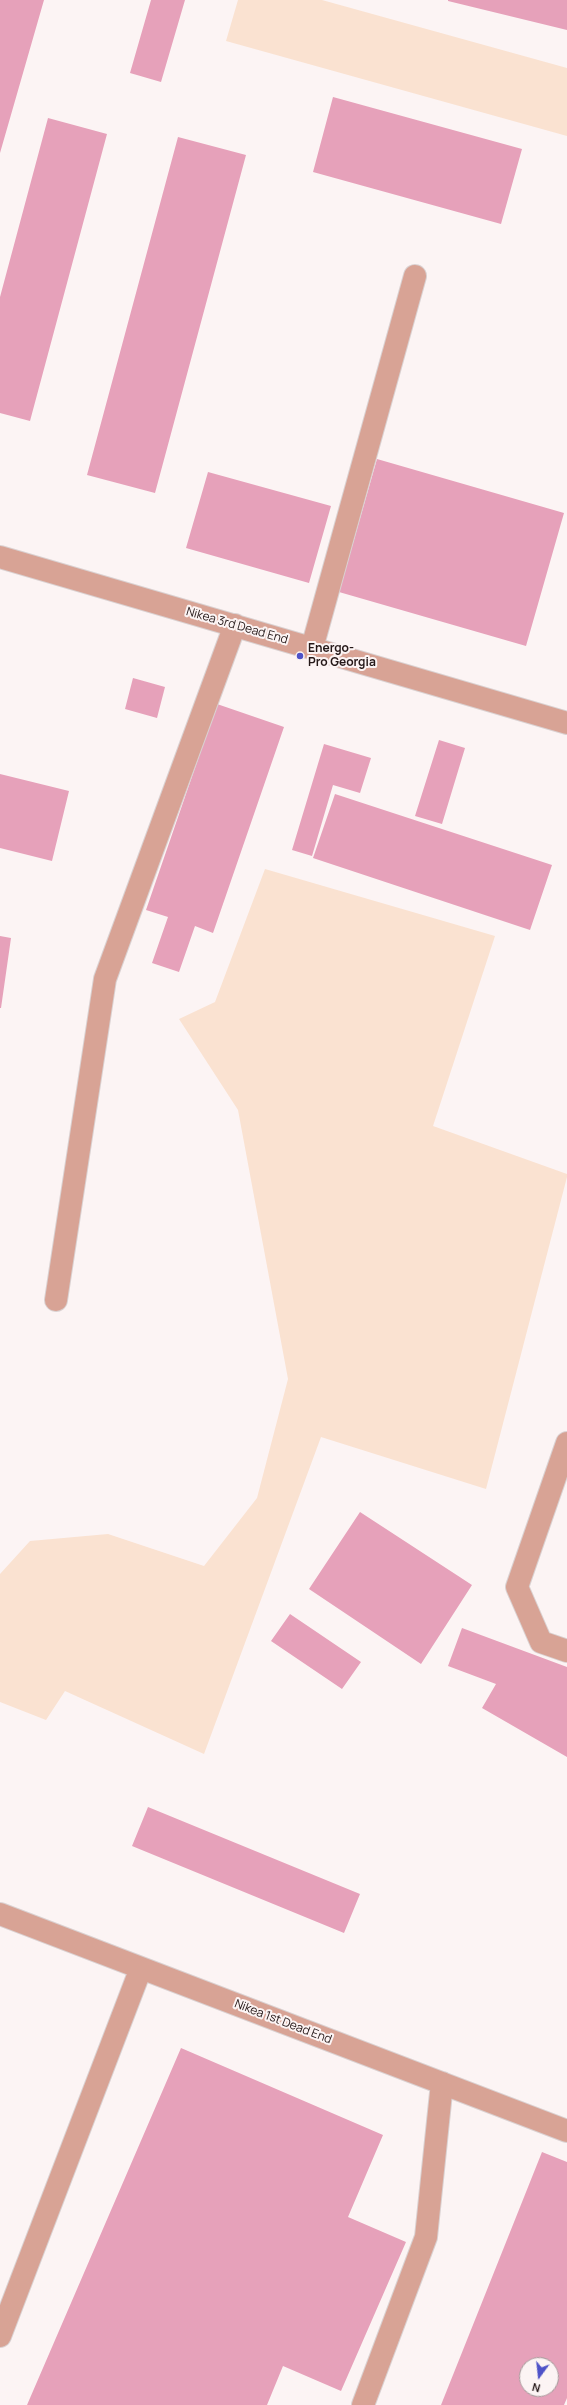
<!DOCTYPE html>
<html>
<head>
<meta charset="utf-8">
<style>
	body { margin:0 }
	#map { position:relative; width:567px; height:2405px; overflow:hidden; background:#fcf4f4; font-family:Manrope,sans-serif }
	canvas { display:block }
	.north { position:absolute; left:519px; top:2357px; width:40px; height:40px; box-sizing:border-box; background:#fcf4f4; border:1px solid #a69c9c; border-radius:50%; rotate:195deg; font-size:11px; font-weight:700; line-height:16px; text-align:center; color:#251818 }
	.north::after { content:''; display:block; margin:auto; width:14px; height:18px; background:#4e52c8; clip-path:polygon(50% 0,100% 100%,50% 72%,0 100%) }
</style>
</head>
<body>
<div id="map">
<canvas width="567" height="2405"></canvas>
<div class="north">N</div>
</div>
<script>
const g = document.querySelector('canvas').getContext('2d');
g.lineJoin = 'round';
function fillPath(path, color) {
  g.fillStyle = color;
  g.fill(path, 'evenodd');
}
function trace(path, color, width, dash) {
  g.strokeStyle = color;
  g.lineWidth = width;
  g.lineCap = dash ? 'butt' : 'round';
  g.setLineDash(dash || []);
  g.stroke(path);
}
function drawText(font, color, halo, rows, align = 'center') {
  g.font = font + ' Manrope,sans-serif';
  g.lineWidth = 4;
  g.setLineDash([]);
  g.textBaseline = 'middle';
  g.strokeStyle = halo;
  g.fillStyle = color;
  for (const [text, x, y, turn = 0] of rows) {
    g.save();
    g.translate(x, y);
    g.rotate((+turn || 0) * Math.PI / 180);
    g.textAlign = isNaN(turn) ? turn : align;
    if (halo) g.strokeText(text, 0, 0);
    g.fillText(text, 0, 0);
    g.restore();
  }
}
const green = new Path2D(`
	M238 0H322L567 68V136L226 41Z
	M265 869 495 936 433 1126 567 1174V1177L486 1489 321 1437 204 1754 65 1691 46 1720 0 1702V1574L30 1541 108 1534 204 1566 257 1498 288 1379 238 1110 179 1019 215 1002Z`);
const building = new Path2D(`
	M0 0H44L0 153Z
	M151 0H185L161 82 130 73Z
	M567 0V30L448 1V0Z
	M333 97 522 149 501 224 313 172Z
	M48 118 107 134 30 421 0 413V297Z
	M178 137 246 155 155 493 87 475Z
	M377 459 564 513 526 646 339 592Z
	M208 472 331 506 309 583 186 548Z
	M133 678 165 687 157 718 125 709Z
	M217 704 284 727 213 933 195 926 179 972 152 963 168 917 146 910Z
	M439 740 465 748 442 824 415 816Z
	M324 744 371 758 360 793 333 785 312 856 292 850Z
	M0 774 69 791 52 861 0 848Z
	M335 794 552 865 530 930 313 858Z
	M0 936 11 938 1 1008H0Z
	M360 1512 472 1585 421 1664 309 1589Z
	M290 1614 361 1662 342 1689 271 1641Z
	M462 1628 567 1667V1757L482 1708 496 1684 448 1666Z
	M148 1807 360 1894 344 1933 132 1846Z
	M181 2048 383 2135 348 2217 406 2242 341 2391 283 2366 267 2405H27Z
	M542 2152 567 2162V2398L564 2405H441ZM527 2365H551V2389H527Z`);
const minor = new Path2D(`
	M0 557 567 723
	M312 648 415 276
	M56 1300 105 979 235 625
	M567 1443 517 1587 541 1642 567 1651
	M0 1914 567 2131
	M0 2336 141 1968
	M363 2405 426 2237 442 2083`);
const markers = [
	[300,656,4,"#4e52c8"]
];
const streetNames = [
	["Nikea 3rd Dead End",237,626,16],
	["Nikea 1st Dead End",283,2022,21]
];
const poiNames = [
	["Energo-",308,649],
	["Pro Georgia",308,663]
];
fillPath(green, '#fae2d1');
fillPath(building, '#e6a1ba');
trace(minor, '#dad1d1', 24);
trace(minor, '#d8a395', 22);
for (const [x, y, r, color] of markers) {
  const dot = new Path2D();
  dot.arc(x, y, r, 0, 2 * Math.PI);
  g.fillStyle = color;
  g.fill(dot);
  trace(dot, '#fcf4f4', 1.5);
}
drawText('12px', '#251818', '#fcf4f4', streetNames);
drawText('bold 12px', '#251818', '#fcf4f4', poiNames, 'left');
</script>
</body>
</html>
